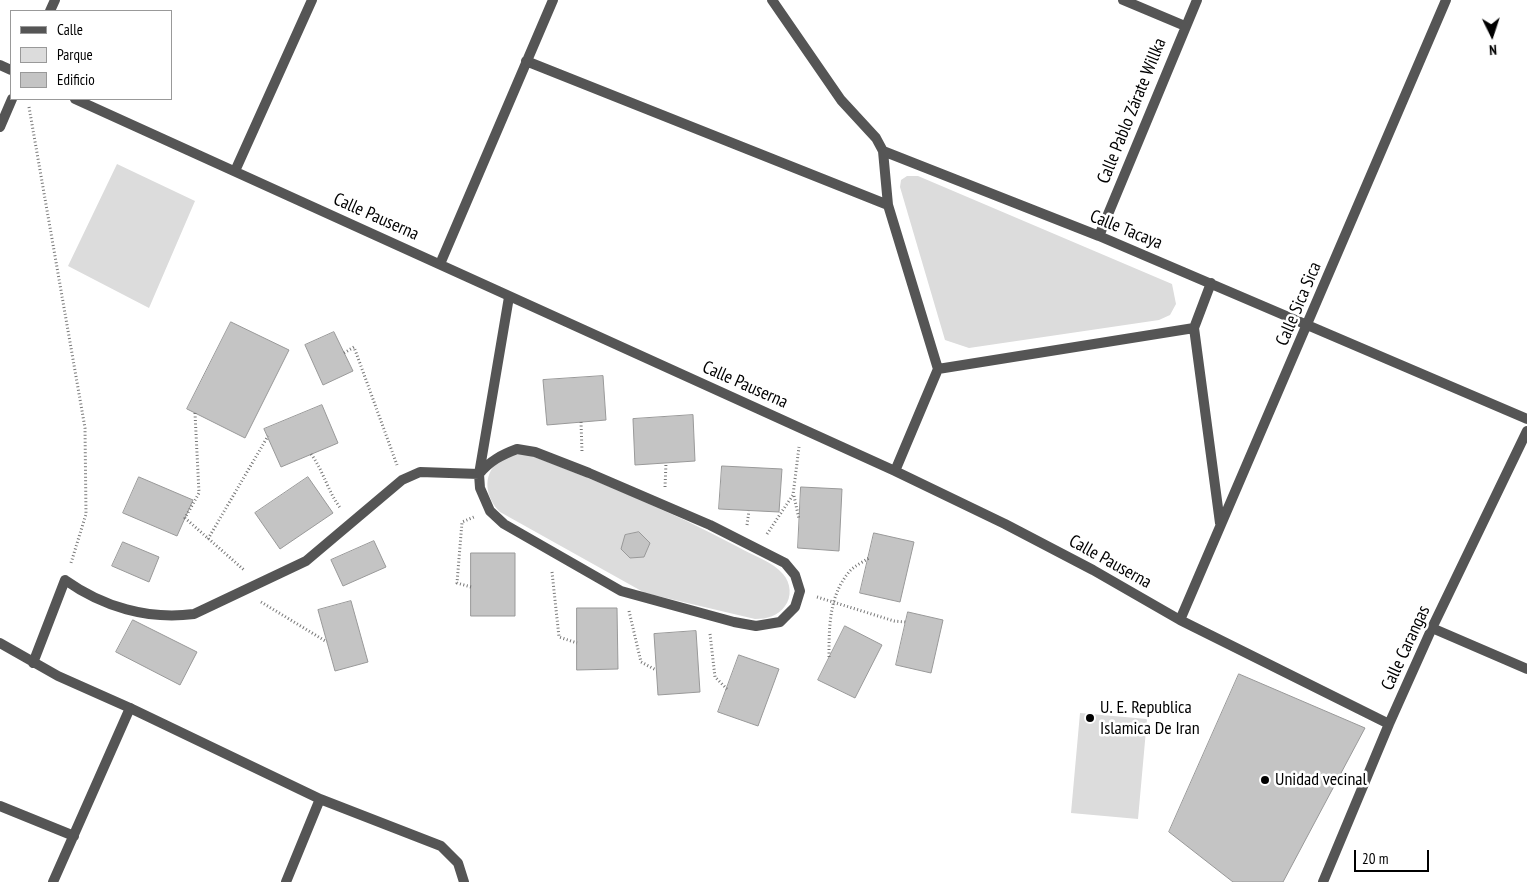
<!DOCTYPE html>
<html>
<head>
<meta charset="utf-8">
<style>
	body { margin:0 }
	#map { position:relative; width:1527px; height:882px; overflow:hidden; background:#fff; font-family:"PT Sans Narrow",sans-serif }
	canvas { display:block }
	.legend { position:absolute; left:10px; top:10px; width:162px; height:90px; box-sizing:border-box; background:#fff; border:1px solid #999; margin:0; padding:6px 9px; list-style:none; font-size:15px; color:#000 }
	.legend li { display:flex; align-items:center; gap:10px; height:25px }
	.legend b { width:25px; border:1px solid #999 }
	.north { position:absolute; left:1467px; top:10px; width:50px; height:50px; -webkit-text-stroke:4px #fff; paint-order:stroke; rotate:176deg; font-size:14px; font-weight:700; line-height:20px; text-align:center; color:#000 }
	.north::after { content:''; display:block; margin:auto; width:18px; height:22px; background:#000; clip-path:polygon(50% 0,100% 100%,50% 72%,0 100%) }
	.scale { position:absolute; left:1354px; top:850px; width:75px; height:22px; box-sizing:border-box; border:2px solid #000; border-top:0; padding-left:6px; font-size:15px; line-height:18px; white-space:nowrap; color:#000; -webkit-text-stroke:4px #fff; paint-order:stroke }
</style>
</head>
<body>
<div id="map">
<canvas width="1527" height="882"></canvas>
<ul class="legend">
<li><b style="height:6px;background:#555"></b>Calle</li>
<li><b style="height:14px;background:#dcdcdc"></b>Parque</li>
<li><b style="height:14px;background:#c4c4c4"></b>Edificio</li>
</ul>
<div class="north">N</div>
<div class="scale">20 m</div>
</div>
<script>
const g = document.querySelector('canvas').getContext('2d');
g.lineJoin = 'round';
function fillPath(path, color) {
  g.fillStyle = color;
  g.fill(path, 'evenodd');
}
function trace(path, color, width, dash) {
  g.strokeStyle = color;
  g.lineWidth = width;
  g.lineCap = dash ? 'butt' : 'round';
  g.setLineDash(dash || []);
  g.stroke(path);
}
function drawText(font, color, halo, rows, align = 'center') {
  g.font = font + ' "PT Sans Narrow",sans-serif';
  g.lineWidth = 5;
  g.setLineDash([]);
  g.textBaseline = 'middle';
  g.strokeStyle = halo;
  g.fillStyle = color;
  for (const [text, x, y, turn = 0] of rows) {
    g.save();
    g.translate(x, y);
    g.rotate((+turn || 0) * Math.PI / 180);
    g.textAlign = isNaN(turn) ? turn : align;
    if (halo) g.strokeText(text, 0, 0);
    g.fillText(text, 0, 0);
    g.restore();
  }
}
const green = new Path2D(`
	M117 164 195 201 149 308 68 266Z
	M907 176H918L1172 284 1176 304 1170 315 1159 320 969 348 945 340 900 187 901 180Z
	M521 452C595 480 667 509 738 547 752 555 773 562 783 574 791 583 792 597 785 606 778 616 767 619 755 619L645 593 500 512C486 498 481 476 499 461 504 457 514 455 521 452Z
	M1080 713 1147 719 1138 819 1071 813Z`);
const building = new Path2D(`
	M231 322 289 350 245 438 187 409Z
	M334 332 353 371 323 385 305 345Z
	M603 376 606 420 547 425 543 380Z
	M322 405 338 443 281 467 264 429Z
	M693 415 695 461 635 465 633 419Z
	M722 466 782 469 779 512 719 509Z
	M139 477 193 500 177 536 123 513Z
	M308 477 333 513 280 549 255 513Z
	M801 487 842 489 839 551 798 548Z
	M639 532 650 543 644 557 630 558 621 549 625 535Z
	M874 533 914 542 900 602 860 593Z
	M374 541 386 567 343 586 331 560Z
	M123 542 159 557 149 582 112 566Z
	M471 553H515V616H471Z
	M351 601 368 662 335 671 318 610Z
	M577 608H617L618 669 577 670Z
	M908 612 943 620 931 673 896 665Z
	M133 620 197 652 180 685 116 652Z
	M845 626 882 645 855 698 818 680Z
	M696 631 700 692 658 695 654 634Z
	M739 655 779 669 758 726 718 712Z
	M1239 674 1365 728 1283 882H1233L1169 832Z`);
const path = new Path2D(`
	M29 107 85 428 86 514 71 563
	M344 353 354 347 397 465
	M195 413 199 493 185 518 244 570
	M581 422 582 452
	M311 454C324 472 328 492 341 509
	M665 487 666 463
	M794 496 799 519
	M747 525 749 511
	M767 534 793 495 799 447
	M208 539 268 436
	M552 572 559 637 577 643
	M471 587 457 583 462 522 474 517
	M817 597 894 621 905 622
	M261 602 327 642
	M629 611 641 662 656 670
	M710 634 715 677 727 689
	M829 657C829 627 829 596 849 572 854 566 863 562 869 558`);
const lane = new Path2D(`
	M517 449 535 452 589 473 710 525 785 563 795 575 800 591 795 607 780 622 756 626 734 622 621 591 504 524 490 511 480 488 479 474C490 461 501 455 517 449Z
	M0 643 58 676 130 708
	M33 663 65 580C103 607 148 620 194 614L306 561 402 480 420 472 479 474 509 297`);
const street = new Path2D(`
	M772 0 841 100 876 138 883 151 1099 236 1527 419
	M1123 0 1185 26
	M50 11 55 0
	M526 61 888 205
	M0 65 11 70
	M75 99 895 471 1005 524 1093 570 1180 620 1389 724
	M0 127 12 99
	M883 151 888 205 938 369
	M235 171 312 0
	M1099 236 1197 0
	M440 264 553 0
	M1194 328 1220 523
	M895 471 938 369 1194 328 1211 283
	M1180 620 1446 0
	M1432 628 1527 669
	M0 806 74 836
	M53 882 130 708 320 799 441 846 458 863 464 882
	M286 882 320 799
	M1323 882 1389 724 1432 628 1527 431`);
const markers = [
	[1090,718,5,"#000"],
	[1265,780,5,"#000"]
];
const streetNames = [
	["Calle Pablo Zárate Willka",1132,111,-68],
	["Calle Pauserna",376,217,24],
	["Calle Tacaya",1126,230,22],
	["Calle Sica Sica",1299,304,-67],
	["Calle Pauserna",745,385,24],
	["Calle Pauserna",1110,562,29],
	["Calle Carangas",1406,648,-65]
];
const poiNames = [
	["U. E. Republica",1100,708],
	["Islamica De Iran",1100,729],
	["Unidad vecinal",1275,780]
];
fillPath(green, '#dcdcdc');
fillPath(building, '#c4c4c4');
trace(building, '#999', 1);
trace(path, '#777', 3, [1, 2.5]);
trace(lane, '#555', 10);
trace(street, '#555', 10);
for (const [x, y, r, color] of markers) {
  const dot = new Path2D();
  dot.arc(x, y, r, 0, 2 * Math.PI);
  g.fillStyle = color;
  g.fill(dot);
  trace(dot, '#fff', 2);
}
drawText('18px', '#000', '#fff', streetNames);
drawText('18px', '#000', '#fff', poiNames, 'left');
</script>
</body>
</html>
